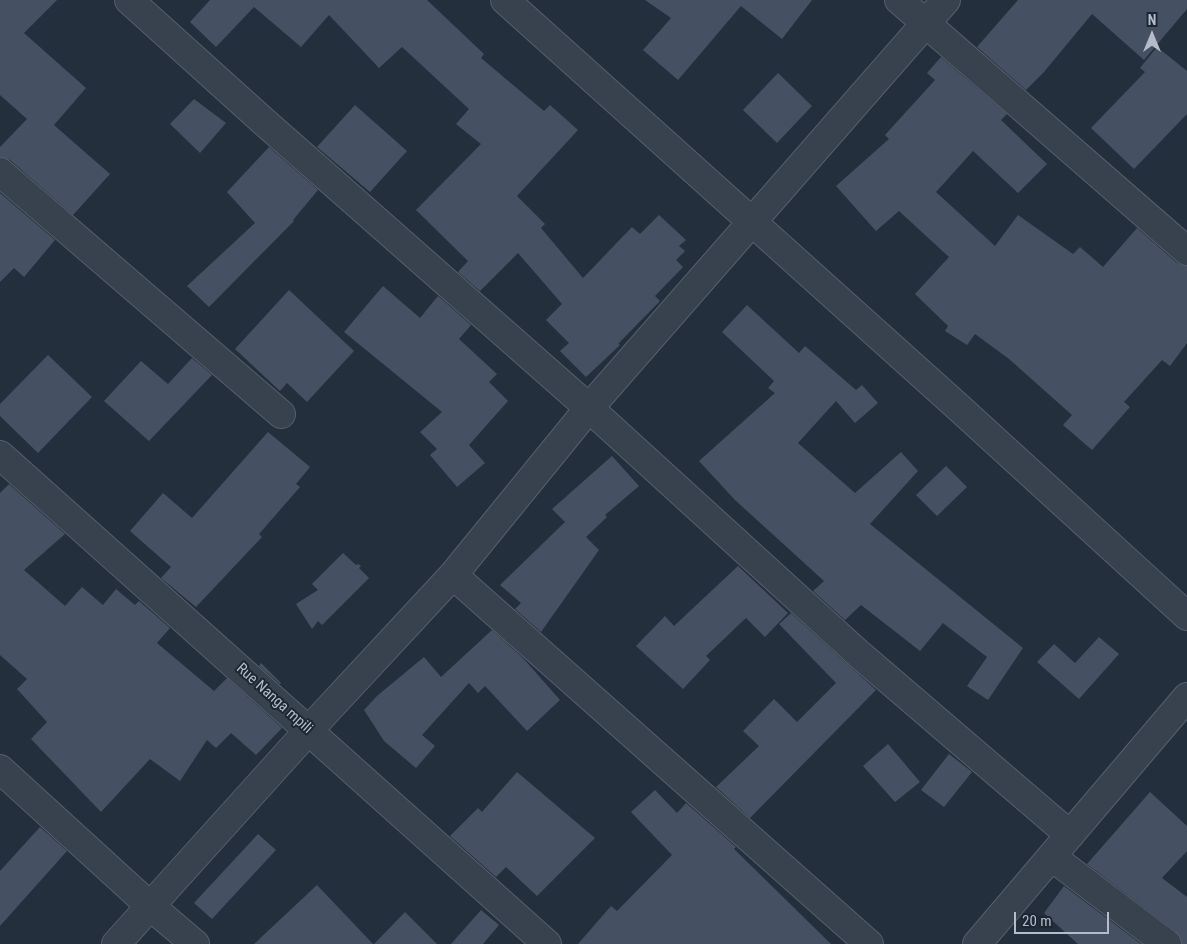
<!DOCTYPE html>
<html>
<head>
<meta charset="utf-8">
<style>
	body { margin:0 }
	#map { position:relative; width:1187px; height:944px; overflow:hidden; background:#242f3e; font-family:"Roboto Condensed",sans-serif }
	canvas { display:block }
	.north { position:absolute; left:1127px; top:10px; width:50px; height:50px; -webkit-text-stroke:4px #1d2633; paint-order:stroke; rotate:0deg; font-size:14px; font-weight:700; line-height:20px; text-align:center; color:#b4bcc9 }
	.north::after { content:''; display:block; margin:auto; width:18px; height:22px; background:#b4bcc9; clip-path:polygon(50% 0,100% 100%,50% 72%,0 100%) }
	.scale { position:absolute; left:1014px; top:912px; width:95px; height:22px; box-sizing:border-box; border:2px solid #b4bcc9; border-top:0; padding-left:6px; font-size:15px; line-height:18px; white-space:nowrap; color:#b4bcc9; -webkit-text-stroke:4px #1d2633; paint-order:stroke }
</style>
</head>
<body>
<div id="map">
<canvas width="1187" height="944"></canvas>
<div class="north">N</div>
<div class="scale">20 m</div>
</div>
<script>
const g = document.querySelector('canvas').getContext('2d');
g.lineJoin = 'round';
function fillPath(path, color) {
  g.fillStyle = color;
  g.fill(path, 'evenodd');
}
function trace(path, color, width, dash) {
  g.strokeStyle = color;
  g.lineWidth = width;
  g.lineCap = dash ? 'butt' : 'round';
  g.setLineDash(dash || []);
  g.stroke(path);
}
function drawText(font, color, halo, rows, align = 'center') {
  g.font = font + ' "Roboto Condensed",sans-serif';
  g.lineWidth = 4;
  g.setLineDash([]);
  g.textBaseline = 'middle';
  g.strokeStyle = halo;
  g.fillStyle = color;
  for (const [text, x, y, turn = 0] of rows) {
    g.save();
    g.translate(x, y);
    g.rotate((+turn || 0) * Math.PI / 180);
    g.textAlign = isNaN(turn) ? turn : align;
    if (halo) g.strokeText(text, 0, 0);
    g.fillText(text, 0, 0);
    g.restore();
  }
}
const building = new Path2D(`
	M0 0H57L24 33 86 88 54 125 110 174 73 215 10 160 0 157V147L27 119 0 95Z
	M210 0H427L484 54 481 58 544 111 550 105 578 130 517 196 545 224 541 228 583 278 632 227 640 234 659 215 686 240 679 246 685 251 676 260 683 267 655 296 660 301 618 344 620 345 586 377 560 351 569 343 546 320 562 304 518 253 480 291 458 272 468 261 416 210 481 144 456 124 469 109 402 47 379 68 329 15 301 47 254 7 216 47 190 22Z
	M645 0H812L782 39 741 6 678 80 643 50 671 18Z
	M1018 0H1187V9L1144 60 1092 14 1044 72 1026 90 977 47Z
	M1157 47 1187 71V114L1134 169 1091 128 1145 72 1140 68Z
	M941 57 1007 114 1001 120 1047 164 1018 193 973 151 936 192 995 246 1018 215 1073 254 1080 247 1103 267 1137 228 1177 263 1187 266V343L1170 366 1162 360 1124 402 1130 407 1092 450 1063 425 1072 415 1009 359 975 334 967 345 945 331 948 326 915 294 949 257 899 211 876 231 836 186 889 139 885 135 935 80 927 73Z
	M778 73 812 106 777 143 743 110Z
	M194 99 226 123 200 153 170 124Z
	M355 105 407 151 370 192 317 147Z
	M269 147 318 190 293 220 294 221 209 307 187 286 255 223 227 192Z
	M0 193 55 240 24 277 14 268 0 282Z
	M383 286 420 318 438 296 471 325 459 339 497 374 489 382 508 401 469 445 485 463 457 487 430 455 437 449 420 432 442 412 344 332Z
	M289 290 354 351 307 402 287 383 280 391 235 349Z
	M747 305 799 353 805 346 856 390 862 385 878 403 855 423 836 401 798 443 855 493 901 452 918 471 870 524 1023 648 988 700 967 686 987 657 943 623 920 651 861 605 845 620 813 591 824 581 735 500 699 461 775 393 768 388 774 381 722 332Z
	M48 355 92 397 38 453 0 416V404Z
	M192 358 212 375 149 441 104 401 141 361 168 384Z
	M268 432 310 467 296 484 300 487 259 534 262 537 196 607 161 578 171 567 130 531 163 493 192 518Z
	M612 456 639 486 605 515 607 517 586 537 599 550 541 632 515 609 521 603 500 585 565 522 552 509Z
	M946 466 967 487 937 516 916 495Z
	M9 484 65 534 24 570 65 606 82 587 103 605 116 589 135 605 139 601 170 628 157 643 214 691 227 678 282 728 256 755 231 733 216 748 207 740 180 781 150 759 101 812 31 739 47 722 17 689 27 679 0 655V493Z
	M343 553 356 565 358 564 361 566 359 568 369 578 322 625 318 621 312 629 296 604 318 590 312 584Z
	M738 566 788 613 765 637 746 618 706 656 710 660 683 689 636 646 665 616 674 626Z
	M791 613 876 690 750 818 716 787 759 746 743 731 774 699 797 722 836 683 779 624Z
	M492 630 523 658 560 700 527 731 485 686 478 693 469 683 422 735 435 746 416 768 384 741 364 710 377 696 424 657 441 677Z
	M1099 637 1119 654 1079 699 1037 662 1054 644 1075 663Z
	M261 663 281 683 280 684 259 666Z
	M888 744 920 782 895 802 863 766Z
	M949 754 972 772 944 807 921 790Z
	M517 772 595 838 537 896 506 867 496 877 450 836 478 808 482 812Z
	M655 790 677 813 686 803 736 847 734 849 831 944H578L611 906 617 911 672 855 631 812Z
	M1150 792 1187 826V851L1162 878 1187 897V944H1182L1176 932 1087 864Z
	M40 827 67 851 0 926V871Z
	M258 834 276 850 212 919 194 903Z
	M317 885 373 944H254Z
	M1064 886 1141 944H1078L1044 913Z
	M481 910 499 925 483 944H451Z
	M405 912 437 944H374Z`);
const minor = new Path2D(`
	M129 0 262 120 589 408 860 655 1070 835
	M505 0 957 406 1187 616
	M899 0 1187 251
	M0 172 281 414
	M0 455 547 944
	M453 575 869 944
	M0 769 149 905 195 944
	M1052 857 1167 944
	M116 944 309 730 453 575 589 408 946 0
	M977 944 1187 697`);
const streetNames = [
	["Rue Nanga mpili",274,699,42]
];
fillPath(building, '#455162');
trace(minor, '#565f6c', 30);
trace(minor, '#38414e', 28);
drawText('15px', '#b4bcc9', '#1d2633', streetNames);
</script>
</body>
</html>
